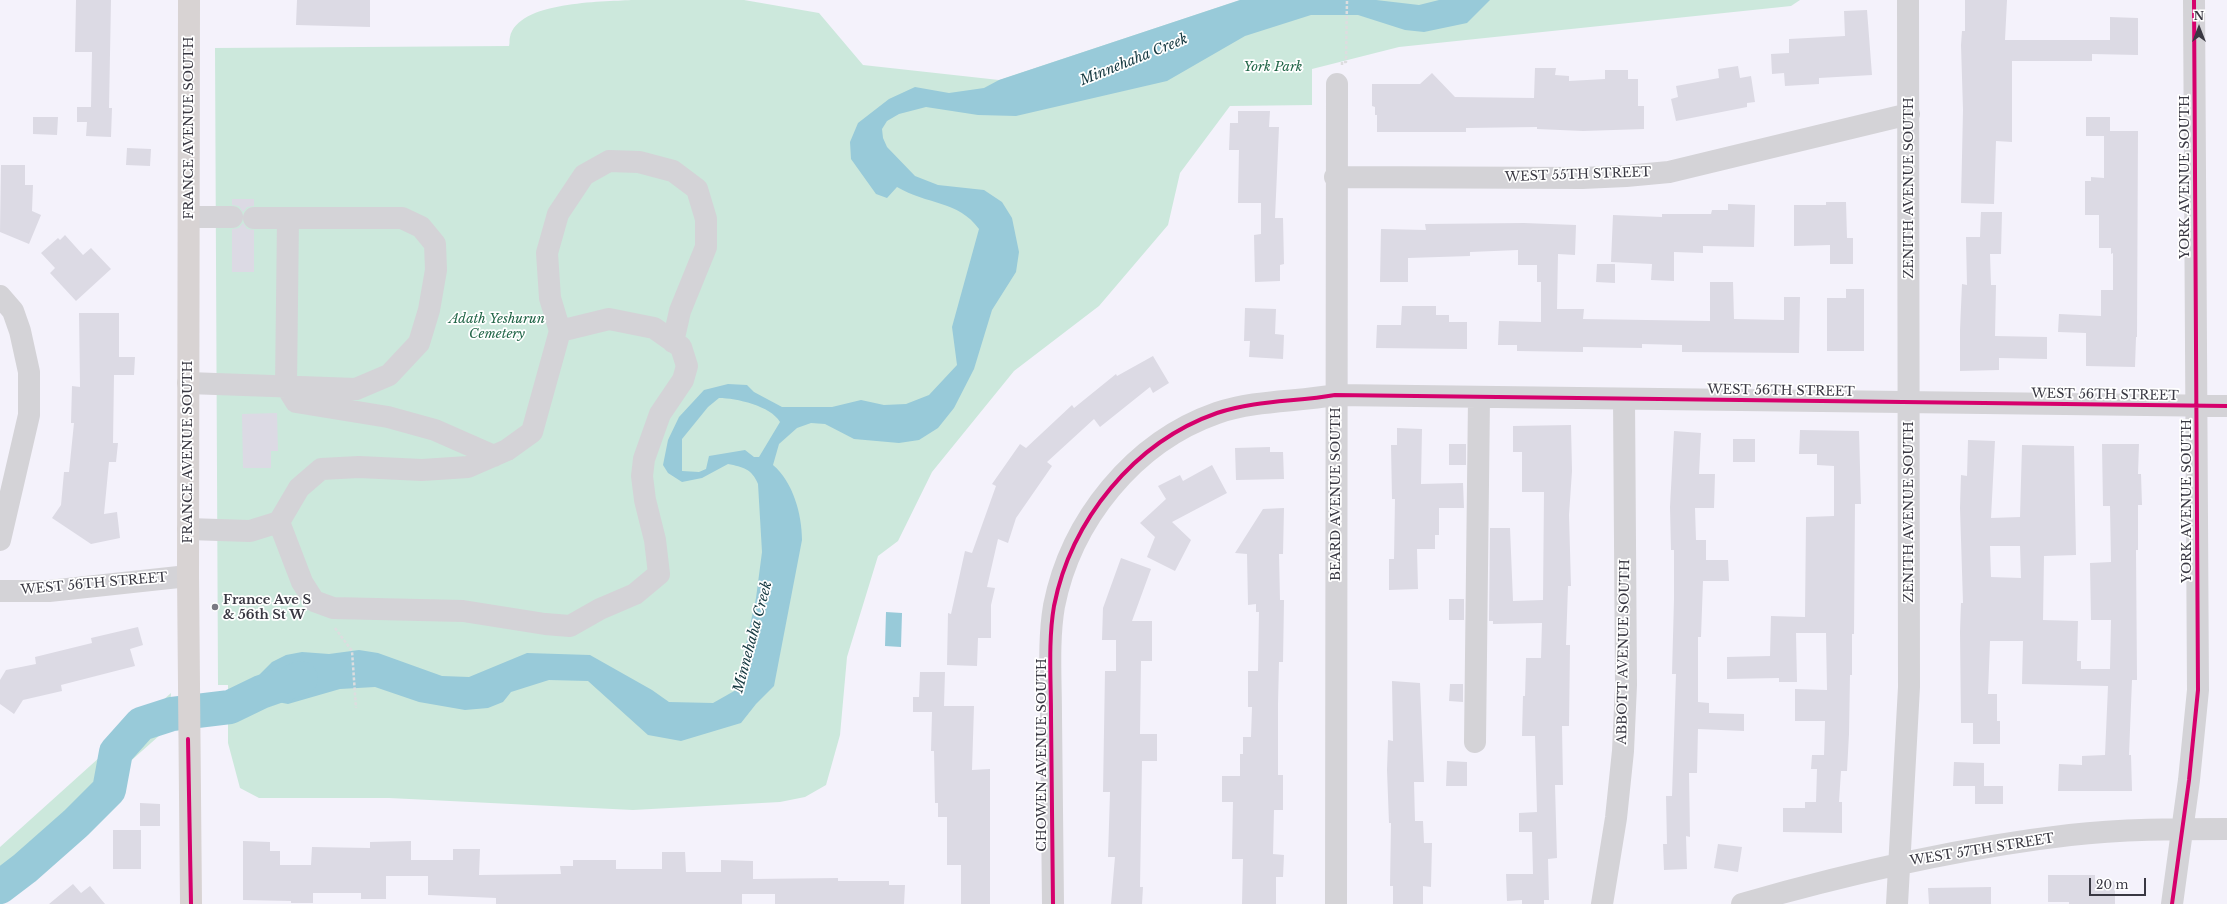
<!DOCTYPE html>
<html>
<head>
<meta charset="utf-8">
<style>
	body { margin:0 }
	#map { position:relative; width:2227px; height:904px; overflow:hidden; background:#f4f2fb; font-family:"Libre Baskerville",serif }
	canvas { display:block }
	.north { position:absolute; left:2179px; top:8px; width:40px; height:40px; -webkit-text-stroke:3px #fff; paint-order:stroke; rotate:0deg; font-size:11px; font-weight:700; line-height:16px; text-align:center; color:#393842 }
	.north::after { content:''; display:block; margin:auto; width:14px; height:18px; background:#393842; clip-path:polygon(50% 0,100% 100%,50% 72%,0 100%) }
	.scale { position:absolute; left:2089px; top:878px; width:57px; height:18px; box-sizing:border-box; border:2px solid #393842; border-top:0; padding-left:5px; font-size:12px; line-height:14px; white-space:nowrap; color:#393842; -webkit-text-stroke:3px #fff; paint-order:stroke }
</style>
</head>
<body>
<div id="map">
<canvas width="2227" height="904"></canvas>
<div class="north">N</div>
<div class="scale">20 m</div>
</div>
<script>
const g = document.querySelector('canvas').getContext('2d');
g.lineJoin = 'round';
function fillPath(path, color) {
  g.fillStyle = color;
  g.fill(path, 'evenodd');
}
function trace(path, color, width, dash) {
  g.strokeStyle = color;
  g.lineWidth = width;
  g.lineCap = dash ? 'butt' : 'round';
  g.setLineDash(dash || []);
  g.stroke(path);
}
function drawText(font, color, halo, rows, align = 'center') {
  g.font = font + ' "Libre Baskerville",serif';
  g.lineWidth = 3.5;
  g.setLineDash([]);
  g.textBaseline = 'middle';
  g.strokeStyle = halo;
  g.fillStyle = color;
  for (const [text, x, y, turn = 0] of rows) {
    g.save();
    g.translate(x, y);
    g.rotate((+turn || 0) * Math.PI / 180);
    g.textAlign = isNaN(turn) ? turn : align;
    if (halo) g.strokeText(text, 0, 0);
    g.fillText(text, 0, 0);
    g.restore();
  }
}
const green = new Path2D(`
	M631 0H744L819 13 863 65 999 80 1240 0H1800L1791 6 1399 47 1312 69V105L1230 106 1180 173 1168 225 1099 306 1014 371 932 472 898 541 878 556 847 657 840 735 826 785 805 797 780 802 633 810 389 798H259L240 788 228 743V685H218L215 48 509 46C510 43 509 40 510 37 518 1 602 2 631 0Z
	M171 693 169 727 0 877V847Z`);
const water = new Path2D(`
	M1240 0H1376L1419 5 1439 0H1490L1467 23 1424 32 1405 30 1358 15H1311L1245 36 1167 81 1016 116 978 115 926 107 899 114 887 121 882 129 883 138 887 147 915 176 938 185 984 190 1002 202 1012 218 1019 252 1016 272 992 310 974 369 954 408 938 428 919 440 899 443 854 439 825 424 811 423 797 428 779 444 773 465C793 482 802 514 802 540L774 686 756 704 741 723 681 741 648 735 588 681 549 680 511 692 503 702 488 708 465 710 419 702 375 687 340 689 288 704 262 699 251 689 260 674 272 662 286 655 302 652 329 654 359 650 378 653 442 676 469 677 527 653 590 655 652 690 669 702 713 703 736 690 756 598 762 552 758 484C752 469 743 467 728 464L702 478 682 482 668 473 663 465 668 440 679 417 704 390 728 384 747 385 754 392 782 407H832L861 400 884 405 906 404 929 395 957 365 952 327 979 229C958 200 927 205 897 187L887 198 876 194 851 159 850 142 858 123 889 99 915 87 949 93 984 88 999 80ZM719 398C736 398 771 406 780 422L759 457H754L745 450 709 456 706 469 699 472 682 471V439L708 407Z
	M886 612 902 613 901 647 885 646Z`);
const river = new Path2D(`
	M0 887 25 868 76 823 109 790 116 752 141 724 172 714 230 707 261 692 301 678`);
const building = new Path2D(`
	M76 0H111L109 108H112L111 137 86 136 87 122H77V107H91L92 52H75Z
	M297 0H370V27L296 25Z
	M1965 0H2007L2005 40H2110V17L2138 18V55L2092 54V61H2012V142L1996 141 1994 204 1961 203 1963 110 1961 45 1962 31H1965Z
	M1867 10 1872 75 1819 78V84L1785 86 1784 73 1772 74 1771 54 1789 53V39L1845 36 1844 11Z
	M1738 66 1740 78 1751 76 1755 102 1747 103V107L1676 121 1671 99 1678 97 1676 86 1719 78 1718 69Z
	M1535 68H1556L1555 75 1569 76V81L1605 79V70H1628V79H1638V106H1644V129L1583 131 1537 129V127L1466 128V132H1377V115H1375V107L1372 106V84H1420L1432 73 1455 97 1534 98Z
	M1238 111H1270L1269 127H1279L1275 218H1283L1284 264 1280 265V281L1255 282 1254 235 1261 234V203H1238L1239 150H1229L1230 123H1238Z
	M33 117H58L57 135 33 134Z
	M2086 117H2110V131H2138L2137 337H2136L2135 367 2086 366V333L2058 332 2059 314 2101 316V290H2113V253L2111 254V248H2099V215H2085V181H2091V177L2104 178V136H2086Z
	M127 148 151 149 150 166 126 165Z
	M1 165H25V185H33L32 211 41 215 29 244 0 232Z
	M232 199H254V206L247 207 243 212 239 206 232 205Z
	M1826 202H1846L1847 238H1853V264H1830V245L1794 246V205H1826Z
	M1728 204 1755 205 1754 247 1703 246V253L1674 252V281L1651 280 1652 264 1611 262 1613 215 1662 217V214H1711L1712 210H1728Z
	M1981 212H2002L2001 254H1990L1991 285H1996L1995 336 2047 337V359L1999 358V370L1960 371V330L1962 284 1967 285 1966 237H1980Z
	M243 223 247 229 254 230V272H232V229L239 228Z
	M1524 223 1576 225 1575 255 1558 254 1557 309H1584L1583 319 1710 321V282H1733L1734 319 1784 320V297H1800L1799 353 1682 352V345L1642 344V348L1583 347V352L1517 351V345H1498L1499 321 1541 322V282H1537V265H1518V250L1470 252V256L1408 258V282H1380L1381 229 1426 230 1425 224Z
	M65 235 83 255 91 248 111 269 76 301 50 273 55 268 41 253 58 238 60 240Z
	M1597 264H1615V283L1596 282Z
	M1846 289H1864V351H1827V298H1846Z
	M1402 306H1436V315H1449V322H1467V349L1376 348 1377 325H1401Z
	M1245 308 1276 309 1275 334 1284 335 1283 359 1249 357 1250 341H1244Z
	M79 313H119V357H135L134 375H114L113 443H118L116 462H109L104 514 117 512 120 538 91 544 52 518 61 505 64 472H69L74 423H71L72 386 80 387Z
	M1153 356 1169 383 1153 393 1150 387 1100 427 1094 419 1047 462 1052 466 1016 518 1008 543 998 539 987 587 995 588 991 605V638H978L977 666 947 665 948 613 951 614 965 551 972 553 996 486 992 484 1020 444 1026 448 1072 405 1074 408 1116 374 1117 376Z
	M277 413 278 451H271V468H243L242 414Z
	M1571 425 1572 471 1569 515 1571 586H1568L1566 645H1570L1569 726H1562L1563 785H1555L1557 858 1548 859 1549 900H1544V904H1522V900L1507 901 1506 874H1533L1532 832H1519V813L1537 812 1535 736H1522L1523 696H1525L1526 658H1541L1542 623 1493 624V621H1489L1490 528H1510L1513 601 1543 600 1544 492H1522V452H1513V426Z
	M1397 428 1422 429 1421 484 1463 483 1464 508H1439V535H1435V549H1417L1418 589 1389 590V559H1394L1395 499H1392L1391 445H1397Z
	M1800 430 1859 431 1861 504H1855L1854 634H1852V675H1850L1849 734 1847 771H1841L1839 802H1842V833L1783 832V808H1805V802H1816L1817 769H1811L1812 755H1824L1825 721H1795V689L1827 690 1826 633H1796L1797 682H1779V678L1727 679V657L1770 656 1771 616 1805 617 1806 517 1834 516V466L1817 465V454H1799Z
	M1674 431 1701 433 1699 474H1715L1714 508H1695L1696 540H1706V560H1728L1729 581H1703L1701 637H1698V702L1709 703V713L1744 714V731L1698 729 1697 773H1689L1690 837 1686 836 1687 869 1664 870 1663 844H1667L1666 796H1672L1676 674H1672L1674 599V550H1671L1670 507Z
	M1733 439H1755V462H1733Z
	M1968 440 1995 441 1991 518 2020 517 2022 445 2074 446 2076 555 2044 556 2043 620 2078 621 2077 661H2081V669H2110L2111 620H2091L2090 563 2111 562 2110 506H2103L2102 444H2139L2138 474H2141L2142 505H2138V550H2136L2137 680H2132L2129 755H2131L2132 791H2058L2059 764 2082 765V756L2105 755 2108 686 2022 684 2023 641H1990L1988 694H1997V721H2000V744H1973V723H1961L1960 632 1961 603H1963L1960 508 1961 475 1967 476ZM1990 546H2020L2021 578 1991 577Z
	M1449 444H1466V465H1449Z
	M1270 447V452H1283L1284 479 1236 480 1235 448Z
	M1212 465 1227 493 1172 522 1191 540 1175 571 1147 557 1155 537 1140 523 1166 499 1158 486 1180 475 1183 481Z
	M1284 508 1283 554H1279L1280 600H1284L1283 662H1279L1278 704V775H1283V810H1274L1273 854 1284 855 1283 877H1276V904H1242L1243 859H1232L1233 802H1222V776H1240V754H1243V737H1251L1252 707H1248V671H1258L1259 612H1256V604L1248 605 1247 554 1235 553 1263 509Z
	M1121 558 1151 569 1132 621H1152V661H1141L1140 734H1157V761H1142L1140 887H1143L1142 904H1111L1115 857H1108L1110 792H1103L1105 671H1116V640H1102L1103 608Z
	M1449 599H1464V620H1449Z
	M138 627 143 645 130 649 135 666 61 685 62 691 23 700 14 714 0 704V680L6 670 36 664 35 657 92 643 91 638Z
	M920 672H945L944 706H974L972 770 990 769V904H961V865H947V817H938V803H935L934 751H931L932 712H913V697H919Z
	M1392 681 1420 683 1424 782H1414L1415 821H1423L1424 843H1432L1431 887 1423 886V904H1393V886H1390L1391 823H1389L1387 770 1388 740 1393 741Z
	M1450 684H1463V702L1449 701Z
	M1447 761 1467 762V786H1446Z
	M1954 762 1984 763V786H2003V804H1975V786H1953Z
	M140 803 160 804V826H140Z
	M113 830H141V869H113Z
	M243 841 270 842V851H280V865H311L312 847 370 848V842L411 841V860H453V849H480L479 875 561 874 560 866H573V860H616V869H662V852H685L686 872H721V860L753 861V879L838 878V881H889V885H905L904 904H775V894H742V904H496V898L428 895V876H386V899H361V893H313V903H291V901L243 900Z
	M1718 844 1742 847 1738 872 1714 868Z
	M2048 875H2095V880L2115 881V904H2069V902H2048Z
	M73 884 81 893 90 886 105 904H49Z
	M1991 887V904H1929L1928 888Z`);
const path = new Path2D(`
	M1342 65V62H1346L1347 0
	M335 628 352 651 356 708`);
const minor = new Path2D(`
	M1335 177 1582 178 1626 176 1669 172 1909 114
	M189 217H232
	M288 218 286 386 296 402 388 417 435 430 494 456
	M0 296 13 311 20 331 29 372V415L0 540
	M560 331 550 298 547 253 558 214 584 175 609 161 639 162 673 171 697 189 706 219V247L680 311 673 342
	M188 383 356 389 389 375 419 343 429 310 436 270 435 244 421 227 402 218H254
	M188 529 250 531 279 522 299 488 321 469 359 467 422 470 468 467 507 450 532 432 560 331 609 319 654 328 681 347 687 366 683 380 660 414 644 459 642 476 645 500 655 540 659 574 635 594 600 609 570 626 545 624 463 611 333 608 314 601 302 582 279 522
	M0 591H49L188 576
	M1475 742 1479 398
	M1053 904C1052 841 1052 778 1051 716 1051 680 1048 641 1054 606 1071 520 1134 442 1217 413 1256 400 1296 402 1335 395L2227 406
	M1336 904 1337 84
	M1602 904 1616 818 1623 751 1626 685 1624 399
	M1742 904C1850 873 1958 848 2070 835 2122 829 2175 829 2227 829
	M1897 904 1909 687 1908 0
	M2172 904 2189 780 2198 690 2194 0`);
const major = new Path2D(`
	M189 0 188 576 191 904`);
const cycleway = new Path2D(`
	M188 739 191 904
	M1053 904C1052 841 1052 778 1051 716 1051 680 1048 641 1054 606 1071 520 1134 442 1217 413 1256 400 1296 402 1335 395L2227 406
	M2172 904 2189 780 2198 690 2194 0`);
const markers = [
	[215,607,4,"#7a7983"]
];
const parkNames = [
	["York Park",1273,67],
	["Adath Yeshurun",497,319],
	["Cemetery",497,334]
];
const streetNames = [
	["FRANCE AVENUE SOUTH",189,128,-90],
	["WEST 55TH STREET",1578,175,-2],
	["YORK AVENUE SOUTH",2185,177,-90],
	["ZENITH AVENUE SOUTH",1909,188,-90],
	["WEST 56TH STREET",1781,391,1],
	["WEST 56TH STREET",2105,395,1],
	["FRANCE AVENUE SOUTH",188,452,-90],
	["BEARD AVENUE SOUTH",1336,494,-90],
	["YORK AVENUE SOUTH",2187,501,-90],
	["ZENITH AVENUE SOUTH",1909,512,-90],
	["WEST 56TH STREET",94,584,-5],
	["ABBOTT AVENUE SOUTH",1624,652,-89],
	["CHOWEN AVENUE SOUTH",1042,755,-90],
	["WEST 57TH STREET",1982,850,-9]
];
const poiNames = [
	["France Ave S",223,600],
	["& 56th St W",223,615]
];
const waterNames = [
	["Minnehaha Creek",1134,60,-22],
	["Minnehaha Creek",753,637,-75]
];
fillPath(green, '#cce8dc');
fillPath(water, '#98cad9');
trace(river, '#98cad9', 34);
fillPath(building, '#dcdae4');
trace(path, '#dddddf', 2.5, [3, 2]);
trace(minor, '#d4d3d7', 22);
trace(major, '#d8d3d3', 22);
trace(cycleway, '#d6006c', 4);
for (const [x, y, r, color] of markers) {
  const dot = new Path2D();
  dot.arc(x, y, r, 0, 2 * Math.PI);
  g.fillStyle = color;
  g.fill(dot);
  trace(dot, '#fff', 1.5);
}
drawText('italic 13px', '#226648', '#fff', parkNames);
drawText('13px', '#393842', '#fff', streetNames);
drawText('bold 13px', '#393842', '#fff', poiNames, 'left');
drawText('italic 14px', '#163941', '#fff', waterNames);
</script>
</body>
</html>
